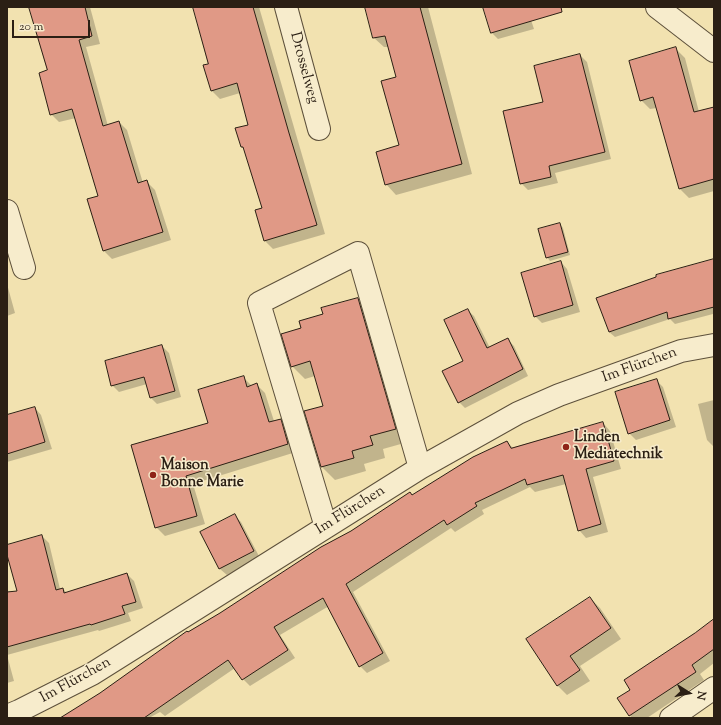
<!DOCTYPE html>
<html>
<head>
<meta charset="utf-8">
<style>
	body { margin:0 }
	#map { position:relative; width:721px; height:725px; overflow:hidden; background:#f2e2b0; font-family:"Sorts Mill Goudy",serif }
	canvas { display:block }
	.frame { position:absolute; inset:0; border:8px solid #2b1f14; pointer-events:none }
	.north { position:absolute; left:669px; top:673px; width:40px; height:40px; -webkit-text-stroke:3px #f7eccc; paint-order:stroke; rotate:101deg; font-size:11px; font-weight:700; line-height:16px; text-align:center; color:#2b1f14 }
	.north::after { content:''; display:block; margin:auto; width:14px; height:18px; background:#2b1f14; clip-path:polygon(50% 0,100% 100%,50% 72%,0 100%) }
	.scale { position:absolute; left:12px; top:20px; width:78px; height:18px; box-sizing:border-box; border:2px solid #2b1f14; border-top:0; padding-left:5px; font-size:12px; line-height:14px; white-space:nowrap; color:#2b1f14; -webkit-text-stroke:3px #f7eccc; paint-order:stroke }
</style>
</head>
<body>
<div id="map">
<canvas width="721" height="725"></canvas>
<div class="frame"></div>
<div class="north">N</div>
<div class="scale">20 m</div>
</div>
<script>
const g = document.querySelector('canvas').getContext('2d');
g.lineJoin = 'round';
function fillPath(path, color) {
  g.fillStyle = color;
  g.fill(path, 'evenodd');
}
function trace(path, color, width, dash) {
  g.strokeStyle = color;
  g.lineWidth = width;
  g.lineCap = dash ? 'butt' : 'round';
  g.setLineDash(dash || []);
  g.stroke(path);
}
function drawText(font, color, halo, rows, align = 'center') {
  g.font = font + ' "Sorts Mill Goudy",serif';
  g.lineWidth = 3;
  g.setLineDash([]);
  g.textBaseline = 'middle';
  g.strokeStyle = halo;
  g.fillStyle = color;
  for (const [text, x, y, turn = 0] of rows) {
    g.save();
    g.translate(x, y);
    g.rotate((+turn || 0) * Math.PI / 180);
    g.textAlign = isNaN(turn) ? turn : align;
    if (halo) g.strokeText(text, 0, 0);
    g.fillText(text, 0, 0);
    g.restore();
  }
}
const shadow = new Path2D(`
	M31 7H90L100 44 86 47 108 126 119 122 127 130 143 183 147 182 155 190 171 240 112 259 104 251 88 200 99 197 76 118 59 122 51 114 48 71Z
	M194 7H259L325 234 273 249 265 241 256 211 263 209 245 150 242 147 249 125 240 93 220 99 211 90 209 64Z
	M366 7H428L472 174 396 195 386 184 400 146 397 78 389 47H384L373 37Z
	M484 7H552L529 14 534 29 498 39 492 33Z
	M676 49 685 58 699 112 714 108V191L689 198 680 189 657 108 650 109 641 100Z
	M580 55 587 62 611 159 555 173 558 183 528 190 521 183 544 103Z
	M560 224 563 228 570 255 550 261 547 257Z
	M714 260V315L713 314 675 324 670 319 615 337 609 332Z
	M561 262 567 269 580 312 542 323 535 316Z
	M7 284 15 313 7 316Z
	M358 299 370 312 408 442 383 449 385 458 364 464 366 471 335 480 322 467 306 412 324 407 315 376 305 379 292 366 302 329 325 315Z
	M467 310 474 316 490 348 507 339 514 346 528 376 465 408 459 402 465 361Z
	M162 346 169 353 181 397 157 404 150 397 147 384 119 392 112 385Z
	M243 377 252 386 257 385 265 393 274 421 280 420 288 428 296 452 193 484 205 524 165 536 156 527 209 423Z
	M656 380 663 387 676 427 636 440 629 433Z
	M714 400V447L707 440 698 404Z
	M35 408 41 415 52 449 7 462V416Z
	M603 423 610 431 621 469 593 477 608 532 586 538 579 530 566 484 535 492 530 487 482 510 484 514 455 532 451 528 353 592 390 661 367 673 360 666 329 606 280 635 295 658 250 686 243 679 235 668 165 716 160 712 149 718H61L101 694 188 633 413 496 507 442 513 448Z
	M234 515 241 522 260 558 227 575 220 569 201 532Z
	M42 536 49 543 60 589H63L67 593 127 574 134 581 143 608 128 613 131 621 99 631 98 630 7 655 14 681 7 683V609L21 605 7 551V546Z
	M590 598 600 608 621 639 580 666 590 681 567 695 557 685Z
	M714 621V663L700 674 704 680 647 718H632L618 699 631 690Z`);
const building = new Path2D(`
	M29 7H85L92 36 79 40 103 126 119 121 138 183 147 180 163 232 103 251 87 199 98 196 72 109 50 115 39 73 47 70Z
	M193 7H253L289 133 317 225 264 241 255 210 262 208 243 147H241L235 128 248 125 237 83 211 91 203 65 208 64Z
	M365 7H420L462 164 385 185 376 152 399 145 381 81 396 77 385 36 373 38Z
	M483 7H561L562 12 491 33Z
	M676 47 694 112 714 107V179L679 189 653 97 640 101 629 61Z
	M580 54 605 152 549 166 551 177 520 184 503 111 543 102 534 66Z
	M560 223 568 252 546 258 538 229Z
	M714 259V307L668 319 667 312 609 332 596 298 656 277V275Z
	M561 261 573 305 534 317 521 273Z
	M358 298 396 429 370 436 373 445 352 451 354 458 321 467 304 411 323 406 310 361 291 367 281 334 301 328 299 321 323 314 321 308Z
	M468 309 487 348 508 338 523 369 458 403 442 371 463 361 444 320Z
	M162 345 175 391 150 398 144 377 111 386 105 361Z
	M244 376 247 387 257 383 269 422 281 419 288 444 186 476 197 516 155 528 131 445 208 423 198 390Z
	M657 379 670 420 628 434 615 392Z
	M35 407 45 442 7 454V415Z
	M603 422 614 461 586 469 601 524 578 531 563 475 527 485 525 479 475 503 477 506 447 525 444 520 346 584 383 653 359 667 323 598 274 627 288 650 242 680 228 660 144 718H60L100 693 187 631 188 632 220 613 321 547 351 531 410 492 412 495 473 457 507 441 511 448Z
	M235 514 254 551 219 569 200 532Z
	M42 535 56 590 63 588 64 593 127 573 136 602 122 606 125 614 91 625 90 624 7 647V592L17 591 7 555V545Z
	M590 597 611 628 570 656 580 670 557 686 526 639Z
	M714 619V649L692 665 696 672 629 716 617 698 630 690 624 680 695 633Z`);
const minor = new Path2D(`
	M286 7 319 129
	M657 7 714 51
	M7 211 24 268
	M326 527 259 303 358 253 420 468
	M7 716 19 711 92 674 420 468 518 413 559 395 681 351 714 345
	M671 718 714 688`);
const markers = [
	[566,447,4,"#8f2418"],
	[153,475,4,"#8f2418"]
];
const streetNames = [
	["Drosselweg",303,68,75],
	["Im Flürchen",640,366,-20],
	["Im Flürchen",351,511,-32],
	["Im Flürchen",76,681,-29]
];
const poiNames = [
	["Linden",574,438],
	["Mediatechnik",574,455],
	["Maison",161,466],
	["Bonne Marie",161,483]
];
fillPath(shadow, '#0003');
fillPath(building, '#e09986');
trace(building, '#2b1f14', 1);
trace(minor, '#5d503b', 24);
trace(minor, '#f7eccc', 22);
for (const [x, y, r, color] of markers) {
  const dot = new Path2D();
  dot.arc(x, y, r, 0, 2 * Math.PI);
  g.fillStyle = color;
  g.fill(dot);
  trace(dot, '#f7eccc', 1.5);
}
drawText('15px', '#2b1f14', '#f7eccc', streetNames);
drawText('bold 15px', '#2b1f14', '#f7eccc', poiNames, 'left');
</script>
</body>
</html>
